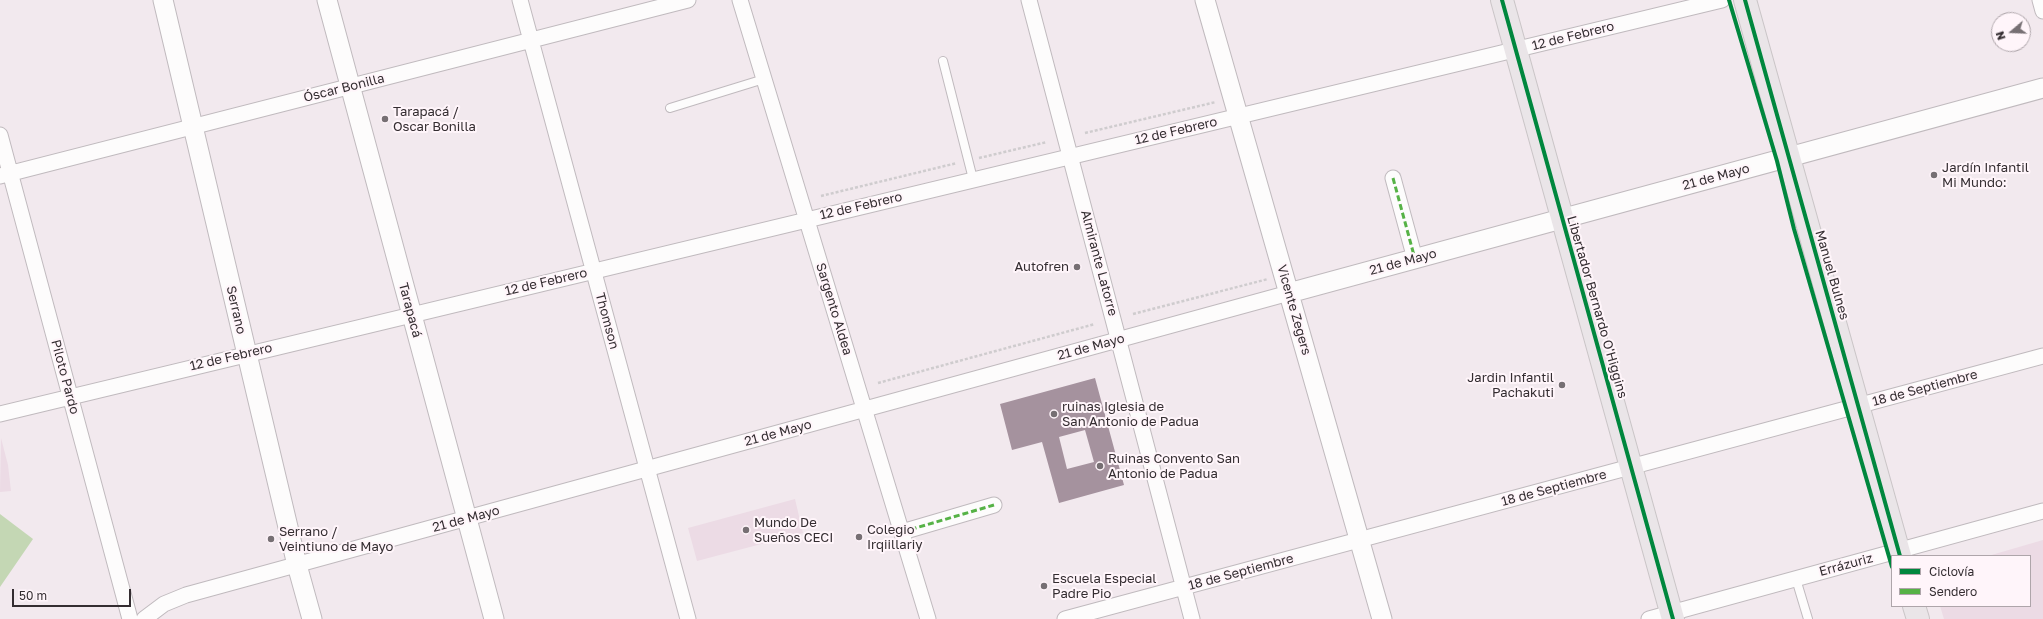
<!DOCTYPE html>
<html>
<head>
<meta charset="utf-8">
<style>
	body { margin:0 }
	#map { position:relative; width:2043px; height:619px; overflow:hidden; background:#f2e9ee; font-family:"Golos Text",sans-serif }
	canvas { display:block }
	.legend { position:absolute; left:1891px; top:555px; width:140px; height:52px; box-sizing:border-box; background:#fff5fa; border:1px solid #aea5aa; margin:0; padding:5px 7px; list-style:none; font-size:12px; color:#342d31 }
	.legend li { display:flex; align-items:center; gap:8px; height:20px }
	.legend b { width:20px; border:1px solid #aea5aa }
	.north { position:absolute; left:1991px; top:12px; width:40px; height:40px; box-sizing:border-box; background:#fff5fa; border:1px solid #aea5aa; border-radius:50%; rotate:251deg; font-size:11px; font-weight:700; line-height:16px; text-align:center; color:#342d31 }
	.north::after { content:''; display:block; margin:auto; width:14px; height:18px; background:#766f73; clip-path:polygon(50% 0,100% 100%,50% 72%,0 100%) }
	.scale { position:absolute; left:12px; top:589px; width:119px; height:18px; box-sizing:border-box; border:2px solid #342d31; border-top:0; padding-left:5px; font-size:12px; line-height:14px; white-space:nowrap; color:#342d31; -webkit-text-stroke:3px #fff5fa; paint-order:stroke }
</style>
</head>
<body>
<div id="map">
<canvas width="2043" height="619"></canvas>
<ul class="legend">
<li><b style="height:5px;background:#00873e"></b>Ciclovía</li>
<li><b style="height:5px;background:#56b246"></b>Sendero</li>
</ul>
<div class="north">N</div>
<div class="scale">50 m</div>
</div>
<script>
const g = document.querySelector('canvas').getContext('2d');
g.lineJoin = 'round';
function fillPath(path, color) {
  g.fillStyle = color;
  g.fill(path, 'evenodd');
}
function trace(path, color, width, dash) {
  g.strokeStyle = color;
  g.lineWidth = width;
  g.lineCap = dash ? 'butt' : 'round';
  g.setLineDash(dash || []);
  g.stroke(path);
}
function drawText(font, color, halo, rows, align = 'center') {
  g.font = font + ' "Golos Text",sans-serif';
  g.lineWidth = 4;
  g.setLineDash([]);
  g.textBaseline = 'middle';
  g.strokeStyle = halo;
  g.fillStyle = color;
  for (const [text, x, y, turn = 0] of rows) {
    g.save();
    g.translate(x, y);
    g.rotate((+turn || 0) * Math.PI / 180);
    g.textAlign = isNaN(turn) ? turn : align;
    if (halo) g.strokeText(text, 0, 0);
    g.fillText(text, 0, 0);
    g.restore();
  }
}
const built = new Path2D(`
	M1 438 8 465 11 491 0 492Z
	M795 499 803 533 697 561 688 528Z
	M2043 540V619H1944L1940 606H2030V556H1988Z`);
const green = new Path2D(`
	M0 514 33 539 0 587Z`);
const building = new Path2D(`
	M1095 378 1124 485 1059 503 1042 442 1012 450 1000 404ZM1085 430 1094 462 1067 469 1059 437Z`);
const path = new Path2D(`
	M1085 133 1216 102
	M979 158 1047 142
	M821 196 957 163
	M1133 314 1268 279
	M878 383 1095 324`);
const service = new Path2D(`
	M943 61 973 179
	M670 108 764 79
	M1796 579 1808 619`);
const minor = new Path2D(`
	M520 0 688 619
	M740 0 928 619
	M1029 0 1192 619
	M2040 0 2043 11
	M0 135 130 619
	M0 176 688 0
	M1393 178 1415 259
	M0 414 1722 0
	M902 532 994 505
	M144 619 164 604 186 595 1289 293
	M1065 619 2043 356
	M1649 619 2043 511`);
const tertiary = new Path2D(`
	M163 0 297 565 312 619
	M327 0 494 619
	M1205 0 1382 619
	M1289 293 2043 88`);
const primary = new Path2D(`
	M1502 0 1673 619
	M1745 0 1900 556
	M1914 606 1918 619`);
const quiet = new Path2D(`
	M1393 178 1415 259
	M902 532 994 505`);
const cycleway = new Path2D(`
	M1502 0 1673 619
	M1729 0 1777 161 1794 229 1892 567
	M1745 0 1900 556`);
const markers = [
	[385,119,4,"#766f73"],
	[1934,175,4,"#766f73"],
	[1077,267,4,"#766f73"],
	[1562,385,4,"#766f73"],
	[1054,414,4,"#766f73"],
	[1100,466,4,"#766f73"],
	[746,530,4,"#766f73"],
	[859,537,4,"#766f73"],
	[271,539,4,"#766f73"],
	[1044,586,4,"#766f73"]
];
const streetNames = [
	["12 de Febrero",1573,36,-14],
	["Óscar Bonilla",344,88,-14],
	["12 de Febrero",1176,131,-13],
	["21 de Mayo",1716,177,-15],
	["12 de Febrero",861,206,-13],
	["21 de Mayo",1403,262,-15],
	["Almirante Latorre",1099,263,75],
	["Manuel Bulnes",1832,275,74],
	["12 de Febrero",546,282,-13],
	["Libertador Bernardo O'Higgins",1597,307,74],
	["Sargento Aldea",834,309,73],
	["Serrano",236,310,77],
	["Tarapacá",410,310,75],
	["Vicente Zegers",1294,310,74],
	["Thomson",607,321,75],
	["21 de Mayo",1091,347,-15],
	["12 de Febrero",231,357,-13],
	["Piloto Pardo",65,377,75],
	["18 de Septiembre",1925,388,-15],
	["21 de Mayo",778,433,-15],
	["18 de Septiembre",1554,488,-15],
	["21 de Mayo",466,519,-15],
	["Errázuriz",1846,565,-15],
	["18 de Septiembre",1241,572,-15]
];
const poiNames = [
	["Tarapacá /",393,112],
	["Oscar Bonilla",393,127],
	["Jardín Infantil",1942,168],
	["Mi Mundo:",1942,183],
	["Autofren",1069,267,"right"],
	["Jardin Infantil",1554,378,"right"],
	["Pachakuti",1554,393,"right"],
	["ruinas Iglesia de",1062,407],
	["San Antonio de Padua",1062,422],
	["Ruinas Convento San",1108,459],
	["Antonio de Padua",1108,474],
	["Mundo De",754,523],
	["Sueños CECI",754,538],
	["Colegio",867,530],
	["Irqiillariy",867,545],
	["Serrano /",279,532],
	["Veintiuno de Mayo",279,547],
	["Escuela Especial",1052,579],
	["Padre Pio",1052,594]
];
fillPath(built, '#ecdbe5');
fillPath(green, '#c4d7b4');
fillPath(building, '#a5929e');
trace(service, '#c0babe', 10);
trace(minor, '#c0babe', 17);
trace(tertiary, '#c0babe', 21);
trace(primary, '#cac5c7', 24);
trace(path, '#cfccce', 2.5, [3, 2]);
trace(service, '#fdfcfc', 8);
trace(minor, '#fdfcfc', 15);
trace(tertiary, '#fdfcfc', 19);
trace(primary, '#eae5e8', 22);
trace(quiet, '#56b246', 3, [6, 3]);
trace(cycleway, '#00873e', 4);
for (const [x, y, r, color] of markers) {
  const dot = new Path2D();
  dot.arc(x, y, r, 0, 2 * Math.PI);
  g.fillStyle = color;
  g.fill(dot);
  trace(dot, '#fff5fa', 1.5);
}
drawText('13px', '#342d31', '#fff5fa', streetNames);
drawText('13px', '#342d31', '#fff5fa', poiNames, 'left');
</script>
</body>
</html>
